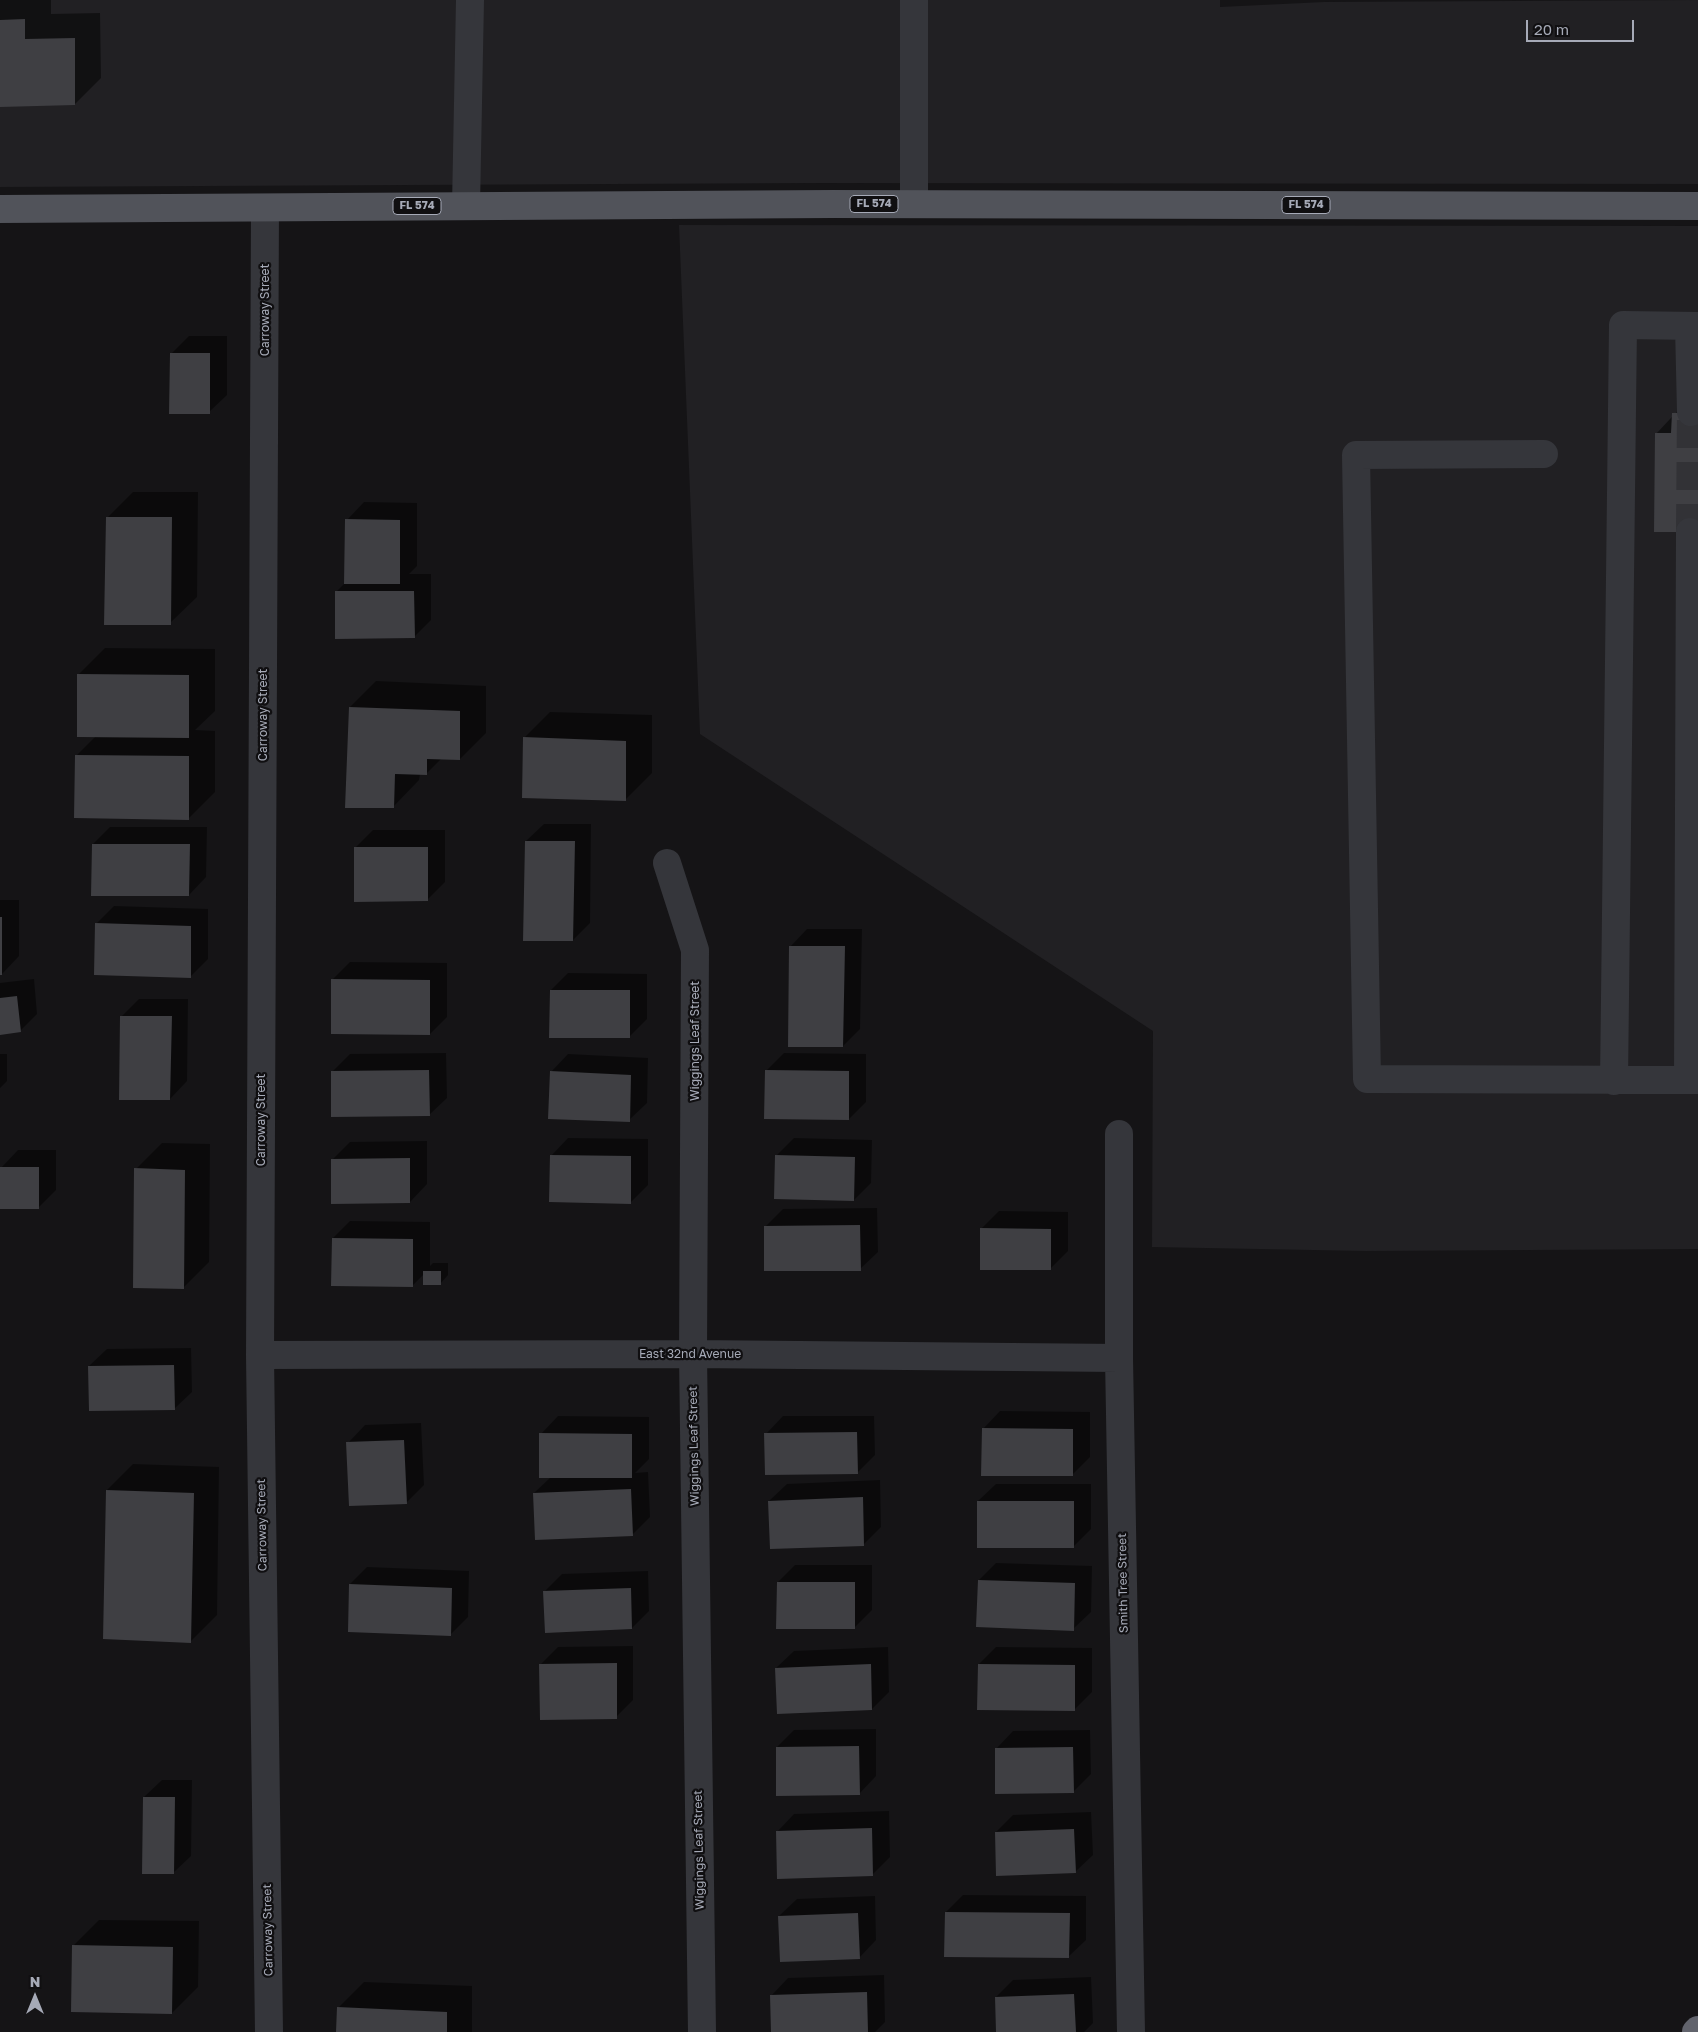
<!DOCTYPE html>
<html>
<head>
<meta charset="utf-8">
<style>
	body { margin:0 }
	#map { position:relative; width:1698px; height:2032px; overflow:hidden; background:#151416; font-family:"Golos Text",sans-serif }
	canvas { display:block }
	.north { position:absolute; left:10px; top:1972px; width:50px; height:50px; -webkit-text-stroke:4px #100f11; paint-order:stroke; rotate:0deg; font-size:14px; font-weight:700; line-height:20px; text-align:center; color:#a6aab7 }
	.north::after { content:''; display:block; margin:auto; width:18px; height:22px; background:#a6aab7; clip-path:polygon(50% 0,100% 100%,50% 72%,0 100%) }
	.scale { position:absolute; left:1526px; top:20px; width:108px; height:22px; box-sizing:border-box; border:2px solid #a6aab7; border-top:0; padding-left:6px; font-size:15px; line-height:18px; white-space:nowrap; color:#a6aab7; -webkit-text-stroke:4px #100f11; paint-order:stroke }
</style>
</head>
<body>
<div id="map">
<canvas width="1698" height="2032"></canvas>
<div class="north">N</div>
<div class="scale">20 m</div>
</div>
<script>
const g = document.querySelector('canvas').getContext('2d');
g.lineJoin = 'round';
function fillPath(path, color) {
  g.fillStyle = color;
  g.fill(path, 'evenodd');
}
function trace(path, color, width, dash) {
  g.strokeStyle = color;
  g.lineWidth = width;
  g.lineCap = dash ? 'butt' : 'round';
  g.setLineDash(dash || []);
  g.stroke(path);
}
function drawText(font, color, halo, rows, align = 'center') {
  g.font = font + ' "Golos Text",sans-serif';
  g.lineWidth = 4.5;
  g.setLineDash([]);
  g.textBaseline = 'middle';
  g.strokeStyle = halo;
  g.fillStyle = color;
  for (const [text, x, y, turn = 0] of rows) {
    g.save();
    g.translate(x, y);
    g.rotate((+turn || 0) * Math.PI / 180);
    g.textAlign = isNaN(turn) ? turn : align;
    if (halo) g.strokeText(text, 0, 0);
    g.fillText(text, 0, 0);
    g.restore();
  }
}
const built = new Path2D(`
	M0 0H1220V7L1324 2 1698 0V184L815 183 0 187Z
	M679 225 1698 226V1249L1366 1251 1152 1247 1153 1031 700 734Z`);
const shadow = new Path2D(`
	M0 0H51V14L100 13 101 78 75 104 0 106Z
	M189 336H227V395L209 412 171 354Z
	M1698 389V531L1656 434Z
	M133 492H198L197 597 170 623 107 518Z
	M364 502 417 503V566L409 574H431V620L414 637 336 592 346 582 347 520Z
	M105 648 215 649V711L195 730 215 731V792L189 818 76 756 96 736 79 674Z
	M376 681 486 686V733L460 759 442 758 426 774H420L419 780 393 807 350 707Z
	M550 712 652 715V773L626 799 524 738Z
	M544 824H591L590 923 573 940 526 841Z
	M110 827H207L206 877 189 895 93 844Z
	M373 830H445V882L428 899 355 848Z
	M0 900H19V956L2 974H0Z
	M114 906 208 909V959L190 977 96 924Z
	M807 929H862L860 1029 843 1046 790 947Z
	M350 962 447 963V1017L430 1034 332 980Z
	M568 973 647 974V1019L630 1036 551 990Z
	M34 979 37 1014 20 1031 0 1034V983Z
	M139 999H188L187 1081 170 1099 122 1016Z
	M446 1053 447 1098 429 1115 332 1072 350 1054Z
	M784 1053 866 1054V1102L849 1119 766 1071Z
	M0 1054H7V1081L0 1088Z
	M568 1054 648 1058 647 1103 629 1120 551 1072Z
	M568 1138 648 1139V1185L631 1202 551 1156Z
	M794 1138 872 1140 871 1183 854 1200 776 1156Z
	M427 1141V1184L410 1202 332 1160 350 1142Z
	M162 1143 210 1144 209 1262 183 1288 136 1169Z
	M18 1150H56V1190L38 1208 1 1168Z
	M877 1208 878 1252 860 1269 766 1226 783 1209Z
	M999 1211 1068 1212V1251L1050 1269 981 1229Z
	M350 1221 430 1222V1266L433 1263H448V1275L440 1284 424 1274 412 1286 333 1238Z
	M191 1348 192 1392 174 1409 89 1366 107 1349Z
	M1000 1411 1090 1412V1457L1072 1475 983 1429Z
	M558 1416 649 1417V1459L635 1473 648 1472 650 1517 632 1535 534 1493 551 1477 541 1434Z
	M783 1416H874L875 1455 857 1473 766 1434Z
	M421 1423 424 1485 407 1502 348 1443 365 1425Z
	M133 1464 219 1467 217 1615 191 1641 107 1490Z
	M880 1480 881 1527 864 1544 769 1501 787 1484Z
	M996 1484H1091V1529L1073 1547 978 1501Z
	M996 1563 1092 1566 1091 1612 1073 1629 979 1580Z
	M795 1565H872V1610L854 1628 778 1582Z
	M367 1567 469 1571 468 1617 450 1635 350 1584Z
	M648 1571 649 1611 632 1628 544 1592 562 1574Z
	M633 1646V1700L616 1717 541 1664 558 1647Z
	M888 1647 889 1692 872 1709 776 1668 794 1651Z
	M996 1647 1092 1648V1692L1074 1710 979 1664Z
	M876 1729V1776L859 1794 777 1747 794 1730Z
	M1090 1730 1091 1774 1073 1792 996 1749 1013 1731Z
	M162 1780H192L191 1856 173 1873 144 1797Z
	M889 1811 890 1857 873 1874 777 1832 794 1814Z
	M1091 1812 1093 1855 1075 1872 996 1832 1013 1815Z
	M963 1895 1086 1896V1940L1068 1957 946 1912Z
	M875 1896 876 1940 859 1958 779 1916 797 1899Z
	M99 1920 199 1921 198 1987 172 2013 73 1946Z
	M884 1975 885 2022 875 2032H772L771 1996 788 1978Z
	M1091 1977 1093 2023 1084 2032H997L996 1997 1013 1980Z
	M364 1982 472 1986V2032H338V2008Z`);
const building = new Path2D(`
	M25 19V39L75 38V105L0 107V20Z
	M170 353H210V414H169Z
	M1698 412V532H1654L1655 433H1671L1672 413Z
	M106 517H172L171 625H104Z
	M345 519 400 520V584H344Z
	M335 591H414L415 638 335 639Z
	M77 674 189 675V738L77 737Z
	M349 707 460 711V760L427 759V775L395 774 394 808H345Z
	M523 737 626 741V801L522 798Z
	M75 755 189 756V820L74 818Z
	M525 841H575L573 941H523Z
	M92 844H190L189 896H91Z
	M354 847H428V901L354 902Z
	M0 917H2V975H0Z
	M95 923 191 926V978L94 975Z
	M789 946H845L843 1047H788Z
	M331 979 430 980V1035L331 1034Z
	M550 990H630V1038H549Z
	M17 996 21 1032 0 1035V998Z
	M120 1016H172L170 1100H119Z
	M429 1070 430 1116 331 1117V1071Z
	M765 1070 849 1071V1120L764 1119Z
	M550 1071 631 1075 630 1122 548 1119Z
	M550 1155 631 1156V1204L549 1202Z
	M775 1155 855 1157 854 1201 774 1199Z
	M410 1158V1203L331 1204V1159Z
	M0 1167H39V1209H0Z
	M134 1168 185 1170 184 1289 133 1288Z
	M860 1225 861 1271H764V1226Z
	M980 1228 1051 1229V1270H980Z
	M332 1238 413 1239V1287L331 1286Z
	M423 1271H441V1285H423Z
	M174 1365 175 1410 89 1411 88 1366Z
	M982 1428 1073 1429V1476H981Z
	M857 1432 858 1474 765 1475 764 1433Z
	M539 1433 632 1434V1478H539Z
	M404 1440 407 1504 349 1506 346 1442Z
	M631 1489 633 1536 535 1540 533 1493Z
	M106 1490 194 1493 191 1643 103 1639Z
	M863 1497 864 1546 770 1549 768 1501Z
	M977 1501H1074V1548H977Z
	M978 1580 1075 1583 1074 1631 976 1627Z
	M777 1582H855V1629H776Z
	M349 1584 452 1588 451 1636 348 1632Z
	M631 1588 632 1629 545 1633 543 1591Z
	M617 1663V1719L540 1720 539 1664Z
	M871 1664 872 1710 777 1714 775 1668Z
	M978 1664 1075 1665V1711L977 1710Z
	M859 1746 860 1795 776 1796V1747Z
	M1073 1747 1074 1793 995 1794V1748Z
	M143 1797H175L174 1874H142Z
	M872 1828 873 1876 777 1879 776 1831Z
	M1074 1829 1076 1873 996 1876 995 1832Z
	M945 1912 1070 1913 1069 1958 944 1957Z
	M858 1913 860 1959 780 1962 778 1916Z
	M72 1945 173 1947 172 2014 71 2012Z
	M867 1992 868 2032H771L770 1995Z
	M1074 1994 1076 2032H996L995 1997Z
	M337 2007 447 2012V2032H336Z`);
const minorTunnel = new Path2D(`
	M1690 532 1691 412`);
const minor = new Path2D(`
	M914 204V0
	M466 206 470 0
	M265 208 260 1355 269 2032
	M1689 326 1691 412
	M1544 454 1356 455 1367 1079 1698 1080
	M667 863 695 950 693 1354 702 2032
	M1688 1080 1690 532
	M1614 1081 1623 325 1698 326
	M1119 1134V1358L1131 2032
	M260 1355 693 1354 1119 1358`);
const major = new Path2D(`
	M0 209 833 204 1698 206`);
const highway = new Path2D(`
	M1696 2032 1698 2030`);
const shields = [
	[874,204,48],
	[1306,205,48],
	[417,206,48]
];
const shieldNames = [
	["FL 574",874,204],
	["FL 574",1306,205],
	["FL 574",417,206]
];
const streetNames = [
	["Carroway Street",265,310,-90],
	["Carroway Street",263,715,-90],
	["Wiggings Leaf Street",695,1041,-90],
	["Carroway Street",261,1120,-90],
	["East 32nd Avenue",690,1354],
	["Wiggings Leaf Street",694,1446,-91],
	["Carroway Street",262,1525,-91],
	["Smith Tree Street",1123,1583,-91],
	["Wiggings Leaf Street",699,1850,-91],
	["Carroway Street",268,1930,-91]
];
fillPath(built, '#212023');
fillPath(shadow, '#0007');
fillPath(building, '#3f3f43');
trace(minorTunnel, '#323236', 28, [28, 14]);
trace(minor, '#35363b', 28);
trace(major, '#51535a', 28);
trace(highway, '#61636c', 28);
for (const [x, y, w] of shields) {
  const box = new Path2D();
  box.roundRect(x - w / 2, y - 8.5, w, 17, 4);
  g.fillStyle = '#100f11';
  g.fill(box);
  trace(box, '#a6aab7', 1);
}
drawText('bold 11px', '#a6aab7', null, shieldNames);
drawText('12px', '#a6aab7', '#100f11', streetNames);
</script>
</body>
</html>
